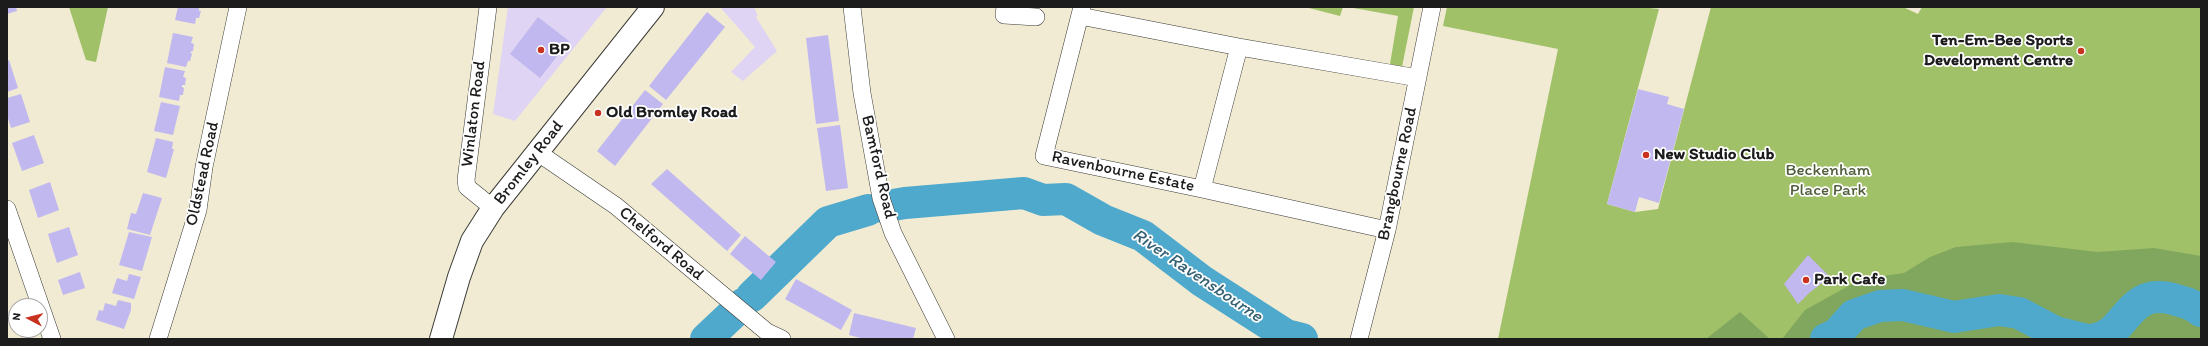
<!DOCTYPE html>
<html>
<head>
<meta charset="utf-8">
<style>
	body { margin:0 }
	#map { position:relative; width:2208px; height:346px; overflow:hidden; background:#f0ebd2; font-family:Itim,sans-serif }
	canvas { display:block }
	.frame { position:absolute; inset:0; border:8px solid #1c1c1c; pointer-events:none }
	.north { position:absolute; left:8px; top:298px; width:40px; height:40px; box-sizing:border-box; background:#fff; border:1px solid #a4a4a4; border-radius:50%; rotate:277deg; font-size:11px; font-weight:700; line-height:16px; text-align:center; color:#1c1c1c }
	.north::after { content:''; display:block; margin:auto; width:14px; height:18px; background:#c8321e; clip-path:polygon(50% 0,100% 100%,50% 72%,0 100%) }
</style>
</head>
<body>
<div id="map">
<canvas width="2208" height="346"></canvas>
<div class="frame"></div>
<div class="north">N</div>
</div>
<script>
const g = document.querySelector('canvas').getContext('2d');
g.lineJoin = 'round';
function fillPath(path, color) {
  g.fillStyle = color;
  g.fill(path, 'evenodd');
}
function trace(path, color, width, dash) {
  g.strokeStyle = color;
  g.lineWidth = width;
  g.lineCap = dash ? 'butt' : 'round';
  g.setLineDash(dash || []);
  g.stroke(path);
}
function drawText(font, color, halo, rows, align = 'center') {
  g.font = font + ' Itim,sans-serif';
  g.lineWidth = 3.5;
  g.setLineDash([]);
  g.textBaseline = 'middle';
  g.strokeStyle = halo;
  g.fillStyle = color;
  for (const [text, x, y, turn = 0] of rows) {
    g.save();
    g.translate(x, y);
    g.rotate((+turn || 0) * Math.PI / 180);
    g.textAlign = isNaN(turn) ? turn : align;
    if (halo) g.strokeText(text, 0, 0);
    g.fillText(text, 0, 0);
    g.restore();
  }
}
const built = new Path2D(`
	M508 7H607L515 121 493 114Z
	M720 7H754L758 16 756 17 777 51 743 81 731 72 755 47Z`);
const green = new Path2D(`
	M69 7H108L96 62 86 60Z
	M1305 7H1343L1340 16Z
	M1348 7H1414L1402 67 1390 64 1398 16Z
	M1447 7H1640L1659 9 1607 204 1635 212 1658 209 1711 7H1903L1918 14 1922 7H2201V339H1498L1558 49 1443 26Z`);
const forest = new Path2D(`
	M2012 242 2098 252 2154 248 2201 256V339H1782L1805 310 1861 279 1904 273 1930 257 1956 247Z
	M1740 312 1770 339H1706Z`);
const river = new Path2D(`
	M882 207 905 203 1024 193 1043 200 1066 199 1103 220 1143 236 1202 281 1286 335 1302 339
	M752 296 828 222 868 210
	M706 339 743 304
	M1826 339 1837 334 1854 315 1880 306 1903 305 1954 317 1999 310 2019 313 2055 332 2083 339
	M2095 339C2128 334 2126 287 2173 299 2184 302 2192 304 2201 311`);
const building = new Path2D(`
	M7 7H16L17 11 7 14Z
	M178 7H199V11H201L199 18H196L195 24 175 20Z
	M707 12 725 27 666 100 649 86Z
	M538 17 569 41 540 78 510 54Z
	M173 33 193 37 191 43 194 44 193 51 190 52 192 54 190 61H188L186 67 167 63Z
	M828 35 839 121 816 124 806 38Z
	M9 60 18 88 7 92V61Z
	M165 67 185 71 183 77 186 78 185 85H182V87L184 88 183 95H180L179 101 159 97Z
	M1638 89 1669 97 1667 104 1684 109 1659 203 1639 197 1635 212 1607 204Z
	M645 90 663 104 615 166 597 151Z
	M21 94 30 122 11 128 7 115V98Z
	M161 102 180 106 173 135 154 131Z
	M840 125 848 188 826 191 817 128Z
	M34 135 44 163 22 171 12 143Z
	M156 138 173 142 172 149H174L166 178 147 172Z
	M667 169 741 235 727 251 651 184Z
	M50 182 59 210 38 218 29 190Z
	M143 193 162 198 150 235 127 229 131 213 136 214Z
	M69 227 78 255 57 263 48 234Z
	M129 232 152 237 142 271 119 265Z
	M745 236 776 262 761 280 730 254Z
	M1808 255 1830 277 1809 293 1798 304 1784 284Z
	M80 272 85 288 63 295 58 280Z
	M129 274 141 277 134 299 112 293 117 278 127 281Z
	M796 279 852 310 841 330 785 299Z
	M118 300 131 303V310L124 329 96 320 99 310 103 311 105 303 116 306Z
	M854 313 916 328 913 339H864L849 335Z`);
const minor = new Path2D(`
	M488 7 466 180 467 187 493 208
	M852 7 862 93 881 198 893 233 946 339
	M1005 7 1004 15 1036 17
	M1082 7 1044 156 1202 189 1239 47
	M1080 16 1239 47 1418 78
	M537 152 616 206 767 332 782 339
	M1202 189 1387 230
	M7 209 52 339
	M158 339 198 210 204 167 238 7
	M1359 339 1387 230 1432 7`);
const primary = new Path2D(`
	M441 339 459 277 472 241 493 208 653 7`);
const markers = [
	[541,50,4,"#c8321e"],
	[2081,51,4,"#c8321e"],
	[598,113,4,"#c8321e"],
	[1646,155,4,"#c8321e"],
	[1806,280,4,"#c8321e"]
];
const poiNames = [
	["Ten-Em-Bee Sports",2073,41,"right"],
	["Development Centre",2073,61,"right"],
	["BP",549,50],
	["Old Bromley Road",606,113],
	["New Studio Club",1654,155],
	["Park Cafe",1814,280]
];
const streetNames = [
	["Winlaton Road",474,114,-83],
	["Bromley Road",529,163,-52],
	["Bamford Road",878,167,77],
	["Ravenbourne Estate",1123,172,12],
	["Oldstead Road",203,174,-78],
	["Brangbourne Road",1398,174,-78],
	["Chelford Road",661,244,40]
];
const parkNames = [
	["Beckenham",1828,171],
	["Place Park",1828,191]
];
const waterNames = [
	["River Ravensbourne",1197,276,34]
];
fillPath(built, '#e0d4f4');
fillPath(green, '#a1c169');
fillPath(forest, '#80a75d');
trace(river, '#4ea9cc', 32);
fillPath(building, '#c1b8f0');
trace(minor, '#3c3b37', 18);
trace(primary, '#3c3b37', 24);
trace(minor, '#fff', 17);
trace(primary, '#fff', 22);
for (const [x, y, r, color] of markers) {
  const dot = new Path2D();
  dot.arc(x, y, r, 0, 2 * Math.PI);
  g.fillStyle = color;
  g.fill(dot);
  trace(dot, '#fff', 1.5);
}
drawText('bold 17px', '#1c1c1c', '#fff', poiNames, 'left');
drawText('17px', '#1c1c1c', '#fff', streetNames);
drawText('17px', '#515e3b', '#fff', parkNames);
drawText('italic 18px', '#356274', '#fff', waterNames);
</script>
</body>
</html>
